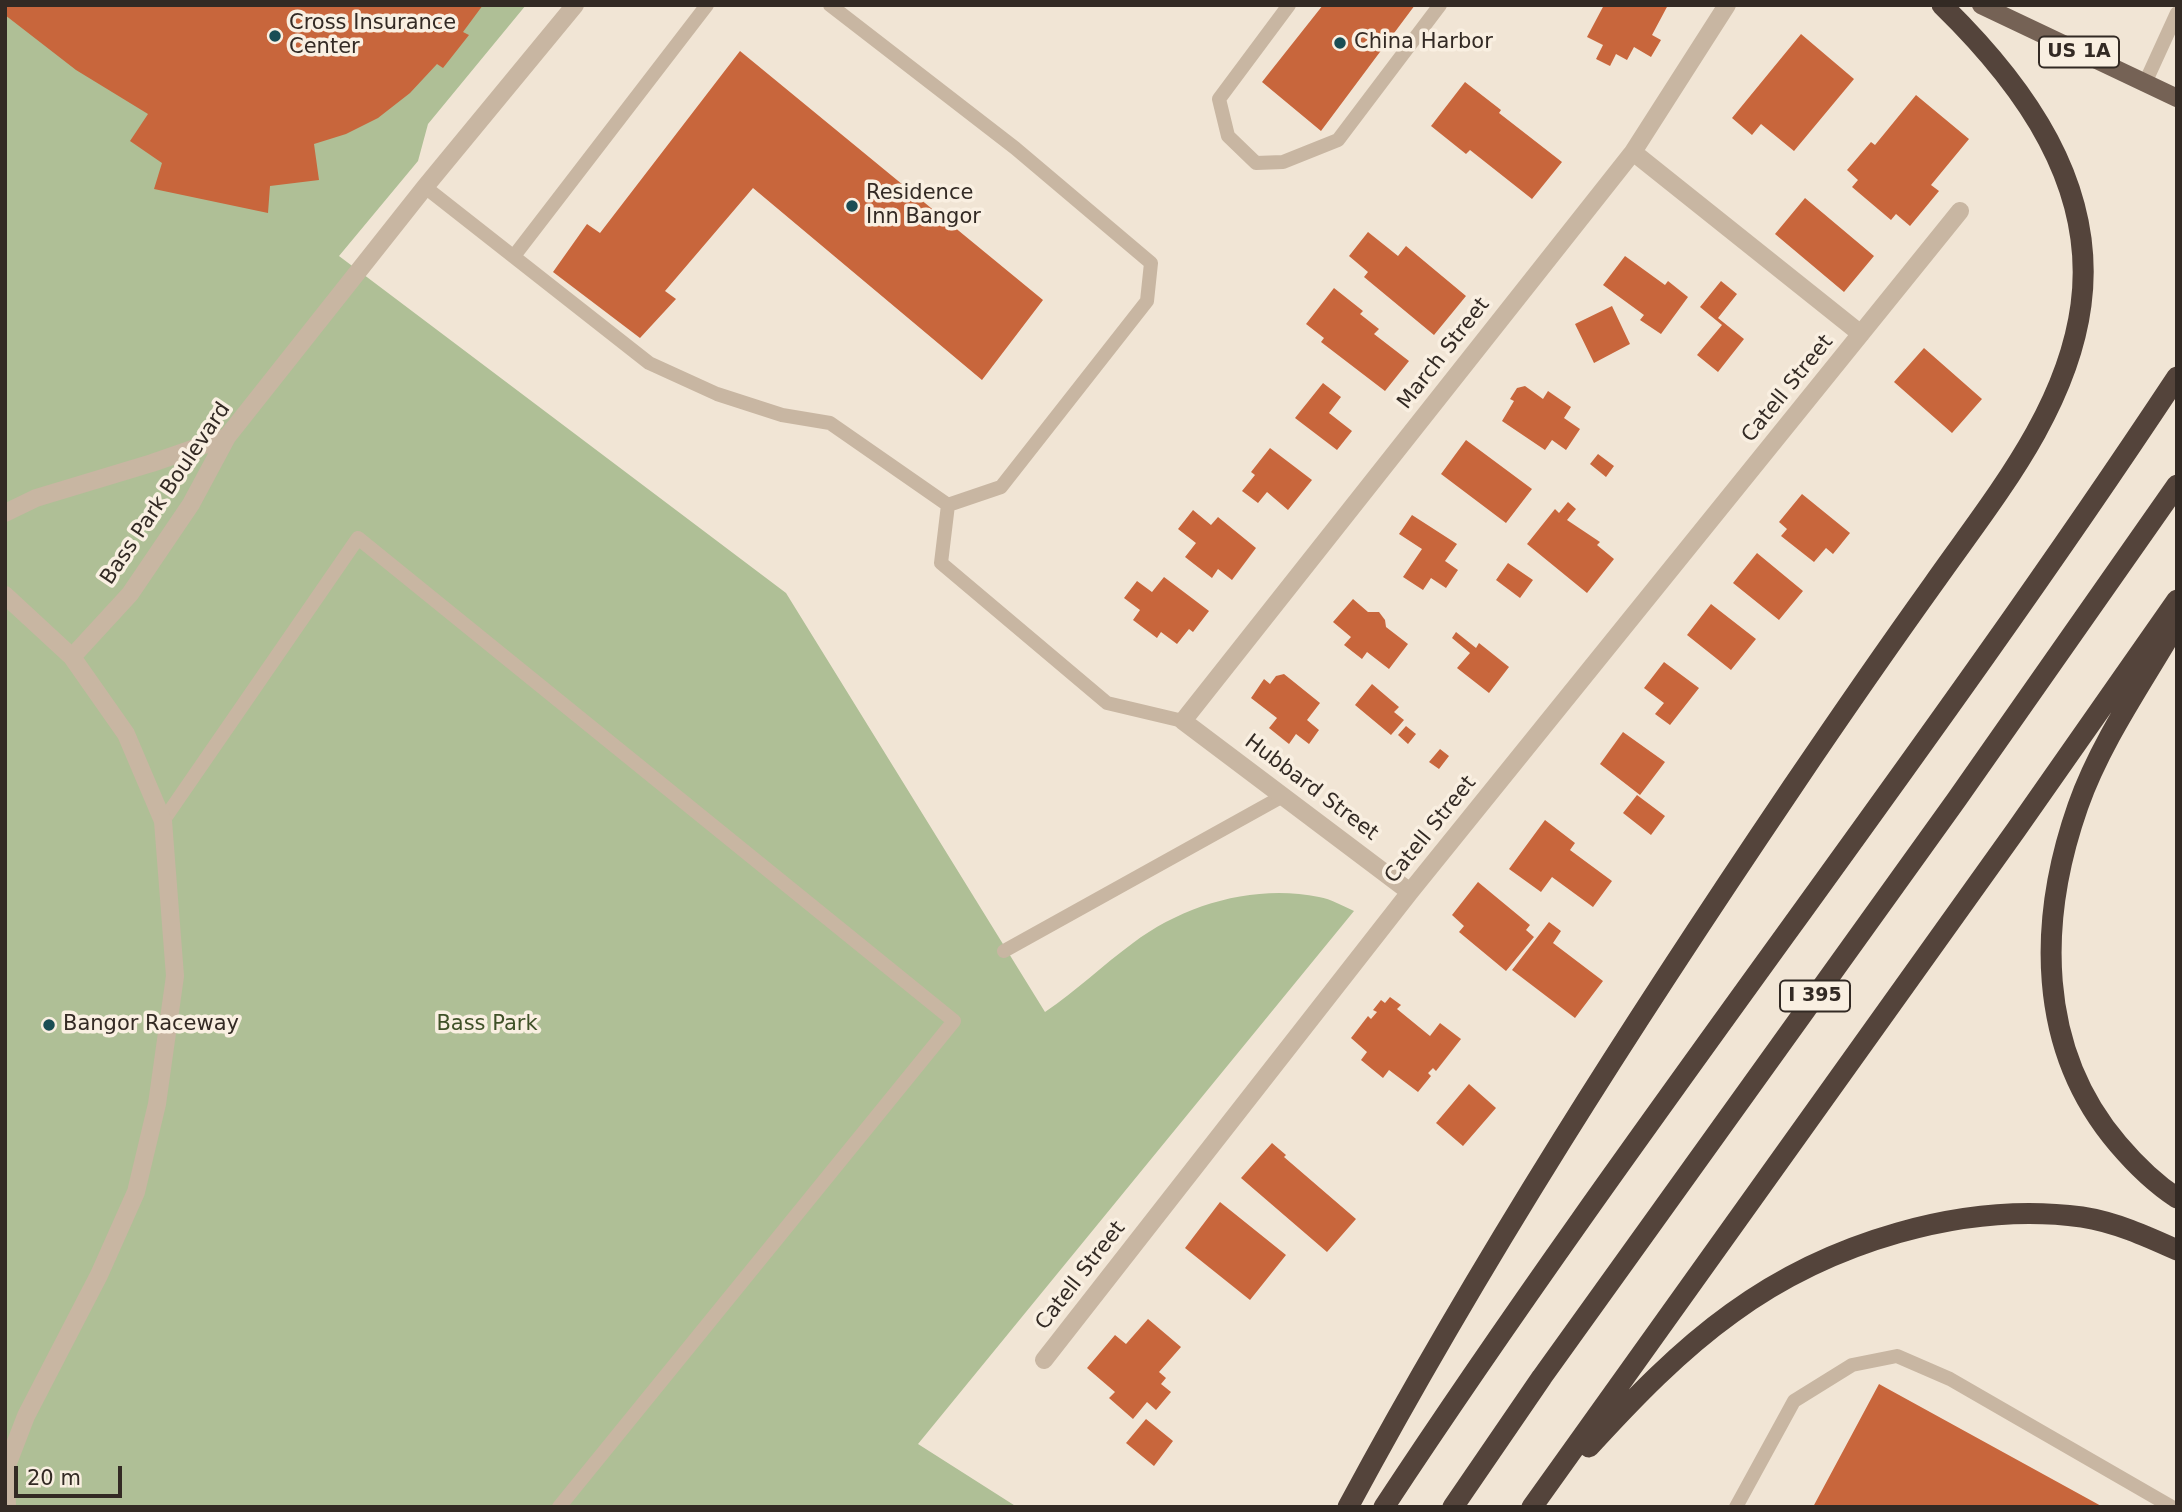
<!DOCTYPE html>
<html>
<head>
<meta charset="utf-8">
<style>
	body { margin:0 }
	#map { position:relative; width:2182px; height:1512px; overflow:hidden; background:#f1e5d5; font-family:"DejaVu Sans",sans-serif }
	canvas { display:block }
	.frame { position:absolute; inset:0; border:7px solid #332a24; pointer-events:none }
	.scale { position:absolute; left:14px; top:1466px; width:108px; height:32px; box-sizing:border-box; border:4px solid #332a24; border-top:0; padding-left:9px; font-size:21px; line-height:24px; white-space:nowrap; color:#332a24; -webkit-text-stroke:5px #f9efe1; paint-order:stroke }
</style>
</head>
<body>
<div id="map">
<canvas width="2182" height="1512"></canvas>
<div class="frame"></div>
<div class="scale">20 m</div>
</div>
<script>
const g = document.querySelector('canvas').getContext('2d');
g.lineJoin = 'round';
function fillPath(path, color) {
  g.fillStyle = color;
  g.fill(path, 'evenodd');
}
function trace(path, color, width, dash) {
  g.strokeStyle = color;
  g.lineWidth = width;
  g.lineCap = dash ? 'butt' : 'round';
  g.setLineDash(dash || []);
  g.stroke(path);
}
function drawText(font, color, halo, rows, align = 'center') {
  g.font = font + ' "DejaVu Sans",sans-serif';
  g.lineWidth = 7;
  g.setLineDash([]);
  g.textBaseline = 'middle';
  g.strokeStyle = halo;
  g.fillStyle = color;
  for (const [text, x, y, turn = 0] of rows) {
    g.save();
    g.translate(x, y);
    g.rotate((+turn || 0) * Math.PI / 180);
    g.textAlign = isNaN(turn) ? turn : align;
    if (halo) g.strokeText(text, 0, 0);
    g.fillText(text, 0, 0);
    g.restore();
  }
}
const green = new Path2D(`
	M5 5H526L428 124 418 161 339 256 786 593 1045 1012C1076 991 1103 965 1133 943 1185 904 1255 884 1319 897 1331 899 1343 906 1354 911L918 1444 1017 1507H5Z`);
const building = new Path2D(`
	M5 5H483L463 32 469 35 443 68 437 64 410 93 378 118 346 134 314 144 319 180 270 186 268 213 154 189 162 163 130 141 148 114 76 70 5 15Z
	M1323 5H1415L1321 131 1262 82Z
	M1604 5H1668L1652 35 1661 40 1651 57 1634 47 1627 60 1616 54 1610 66 1596 59 1603 45 1587 37Z
	M1801 34 1854 79 1794 151 1761 124 1752 135 1732 118Z
	M740 51 1043 300 982 380 753 188 665 291 676 299 640 338 553 272 587 224 600 233Z
	M1465 82 1501 110 1499 113 1562 162 1532 199 1470 150 1466 154 1431 126Z
	M1916 95 1969 139 1931 185 1939 191 1910 226 1896 214 1891 220 1852 187 1858 180 1847 170 1871 142 1875 145Z
	M1805 198 1874 256 1844 292 1775 234Z
	M1368 232 1398 256 1406 246 1466 296 1434 335 1364 277 1368 272 1349 256Z
	M1625 256 1665 285 1668 281 1688 297 1661 334 1640 320 1644 315 1603 285Z
	M1721 281 1737 294 1718 318 1744 339 1718 372 1697 355 1722 325 1700 307Z
	M1334 288 1363 311 1360 314 1379 329 1374 334 1409 361 1385 391 1321 342 1324 338 1306 324Z
	M1612 306 1630 344 1594 363 1575 324Z
	M1924 348 1982 399 1952 433 1894 382Z
	M1323 383 1341 397 1329 413 1352 431 1337 450 1295 418Z
	M1525 386 1543 399 1548 391 1571 407 1564 418 1580 429 1566 450 1552 440 1545 450 1502 421 1514 401 1510 399 1517 388Z
	M1466 440 1532 489 1506 523 1441 474Z
	M1270 448 1312 480 1288 510 1267 492 1258 503 1242 491 1255 475 1251 472Z
	M1598 454 1614 466 1606 477 1590 464Z
	M1802 494 1850 533 1833 554 1826 548 1814 562 1781 536 1787 529 1779 522Z
	M1568 502 1576 509 1567 520 1600 542 1597 545 1614 559 1587 593 1527 544 1555 509 1559 513Z
	M1193 510 1211 525 1218 517 1256 548 1232 580 1218 569 1212 578 1185 557 1196 543 1178 529Z
	M1412 515 1457 544 1445 561 1458 570 1446 588 1431 578 1423 590 1403 577 1422 549 1399 534Z
	M1757 553 1803 591 1779 620 1733 583Z
	M1508 563 1533 580 1520 598 1496 580Z
	M1164 577 1209 611 1193 632 1189 629 1177 644 1161 632 1157 638 1133 620 1140 610 1124 598 1137 581 1152 592Z
	M1353 599 1368 612H1379L1385 620 1386 627 1408 644 1389 669 1367 652 1362 659 1344 645 1351 637 1333 622Z
	M1711 604 1756 639 1731 670 1687 635Z
	M1456 632 1476 648 1479 643 1509 667 1489 693 1457 668 1470 653 1452 638Z
	M1664 662 1699 688 1670 725 1655 714 1664 703 1644 688Z
	M1284 674 1320 703 1307 720 1319 730 1309 744 1296 734 1289 744 1269 728 1277 718 1251 698 1264 679 1270 684 1276 676Z
	M1372 684 1399 707 1394 712 1404 720 1391 735 1355 705Z
	M1406 726 1416 734 1408 744 1398 735Z
	M1623 732 1665 762 1640 795 1600 764Z
	M1440 749 1449 756 1439 769 1429 762Z
	M1637 795 1665 816 1651 835 1623 813Z
	M1545 820 1575 843 1570 850 1612 881 1593 907 1552 877 1541 892 1509 869Z
	M1478 882 1530 925 1526 930 1534 937 1506 971 1459 932 1464 926 1452 915Z
	M1549 922 1561 931 1553 943 1603 981 1575 1018 1512 970Z
	M1390 997 1401 1005 1397 1009 1430 1036 1440 1023 1461 1039 1436 1071 1433 1068 1428 1073 1431 1076 1418 1092 1389 1070 1383 1078 1361 1060 1367 1052 1351 1038 1368 1016 1371 1019 1377 1012 1373 1010 1381 1000 1385 1003Z
	M1469 1084 1496 1108 1463 1146 1436 1123Z
	M1272 1143 1286 1155 1284 1157 1356 1219 1327 1252 1241 1178Z
	M1220 1202 1286 1255 1250 1300 1185 1248Z
	M1148 1319 1181 1347 1159 1372 1166 1378 1161 1384 1171 1392 1156 1410 1147 1402 1133 1419 1109 1398 1115 1392 1087 1368 1115 1335 1126 1344Z
	M1879 1384 2103 1507H1813Z
	M1146 1419 1173 1441 1154 1466 1126 1443Z`);
const lane = new Path2D(`
	M1289 5 1219 99 1228 136 1256 163 1283 162 1338 140 1440 5
	M2145 83 2177 13
	M425 187 649 363 717 394 782 415 830 423 948 505 1001 487 1147 301 1151 263 1015 148 830 5
	M514 256 707 5
	M948 505 941 563 1107 703 1183 721
	M163 821 358 538 954 1021 559 1507
	M1004 951 1283 796
	M1736 1507 1794 1401 1852 1365 1897 1356 1950 1379 2172 1507`);
const street = new Path2D(`
	M1633 152 1861 334
	M5 513 36 498 152 463 227 437
	M5 595 72 657 126 734 163 821 175 976 157 1104 136 1192 99 1275 26 1416 6 1468 7 1507
	M72 657 130 594 191 504 227 437 425 187 575 5
	M1410 892 1183 721 1633 152 1727 5
	M1044 1360 1410 892 1960 211`);
const primary = new Path2D(`
	M1981 5 2177 98`);
const highway = new Path2D(`
	M2177 623C2143 682 2101 741 2078 806 2038 920 2036 1048 2118 1144 2135 1164 2154 1183 2177 1198
	M1589 1447C1633 1399 1679 1351 1732 1313 1828 1243 1963 1201 2082 1217 2115 1222 2146 1236 2177 1250
	M1348 1507C1482 1258 1635 1020 1793 786 1839 718 1886 650 1934 583 1993 499 2067 411 2081 305 2097 185 2024 85 1942 5
	M1384 1507C1637 1123 1923 761 2177 377
	M1453 1507 1542 1377 1957 799 2177 485
	M1532 1507 2016 830 2177 600`);
const markers = [
	[275,36,7,"#1a4d54"],
	[1340,43,7,"#1a4d54"],
	[852,206,7,"#1a4d54"],
	[49,1025,7,"#1a4d54"]
];
const shields = [
	[2079,52,80],
	[1815,996,70]
];
const shieldNames = [
	["US 1A",2079,52],
	["I 395",1815,996]
];
const poiNames = [
	["Cross Insurance",289,24],
	["Center",289,48],
	["China Harbor",1354,43],
	["Residence",866,194],
	["Inn Bangor",866,218],
	["Bangor Raceway",63,1025]
];
const streetNames = [
	["March Street",1444,354,-52],
	["Catell Street",1788,389,-51],
	["Bass Park Boulevard",166,494,-56],
	["Hubbard Street",1311,788,37],
	["Catell Street",1431,830,-51],
	["Catell Street",1081,1276,-52]
];
const parkNames = [
	["Bass Park",487,1025]
];
fillPath(green, '#afbf96');
fillPath(building, '#c8663c');
trace(lane, '#c8b6a2', 14);
trace(street, '#c8b6a2', 18);
trace(primary, '#756255', 18);
trace(highway, '#54443b', 21);
for (const [x, y, r, color] of markers) {
  const dot = new Path2D();
  dot.arc(x, y, r, 0, 2 * Math.PI);
  g.fillStyle = color;
  g.fill(dot);
  trace(dot, '#f9efe1', 2.5);
}
for (const [x, y, w] of shields) {
  const box = new Path2D();
  box.roundRect(x - w / 2, y - 15.5, w, 31, 5);
  g.fillStyle = '#f9efe1';
  g.fill(box);
  trace(box, '#332a24', 2);
}
drawText('bold 19px', '#332a24', null, shieldNames);
drawText('21px', '#332a24', '#f9efe1', poiNames, 'left');
drawText('21px', '#332a24', '#f9efe1', streetNames);
drawText('21px', '#3f5128', '#f9efe1', parkNames);
</script>
</body>
</html>
